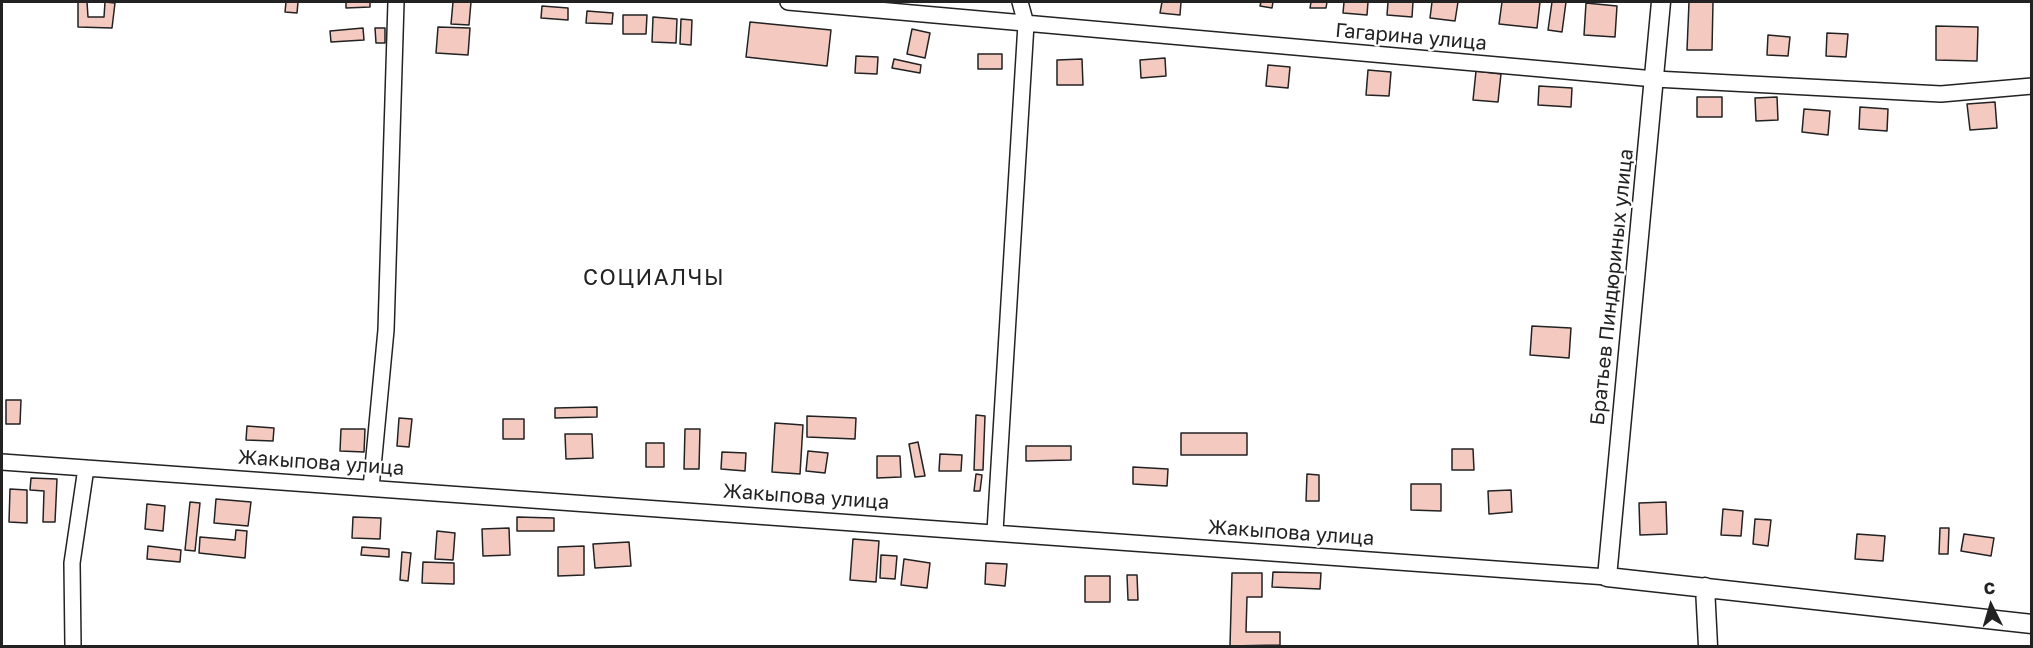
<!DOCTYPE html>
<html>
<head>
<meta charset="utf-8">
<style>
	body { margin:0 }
	#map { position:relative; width:2033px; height:648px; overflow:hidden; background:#fff; font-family:"Golos Text",sans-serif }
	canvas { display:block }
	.frame { position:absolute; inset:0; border:3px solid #222; pointer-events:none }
	.north { position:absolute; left:1961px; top:576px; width:60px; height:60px; -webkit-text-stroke:4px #fff; paint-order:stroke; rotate:355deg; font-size:16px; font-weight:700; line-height:24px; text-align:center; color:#222 }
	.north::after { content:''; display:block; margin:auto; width:21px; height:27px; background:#222; clip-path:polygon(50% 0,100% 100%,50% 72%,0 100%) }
</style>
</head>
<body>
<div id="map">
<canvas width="2033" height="648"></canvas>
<div class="frame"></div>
<div class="north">С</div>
</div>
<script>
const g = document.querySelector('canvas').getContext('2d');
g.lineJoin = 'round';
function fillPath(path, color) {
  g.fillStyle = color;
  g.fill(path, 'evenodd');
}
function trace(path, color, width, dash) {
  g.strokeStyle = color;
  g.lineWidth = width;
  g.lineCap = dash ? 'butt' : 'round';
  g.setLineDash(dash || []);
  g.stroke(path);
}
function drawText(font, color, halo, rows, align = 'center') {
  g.font = font + ' "Golos Text",sans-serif';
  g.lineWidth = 4.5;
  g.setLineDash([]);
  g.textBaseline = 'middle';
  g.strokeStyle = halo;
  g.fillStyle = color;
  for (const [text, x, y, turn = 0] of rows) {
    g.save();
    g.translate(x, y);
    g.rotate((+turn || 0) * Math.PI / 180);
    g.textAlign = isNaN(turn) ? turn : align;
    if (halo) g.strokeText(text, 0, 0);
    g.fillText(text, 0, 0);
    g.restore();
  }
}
const building = new Path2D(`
	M78 2H87L88 17H104L105 2 115 3 112 28 78 27Z
	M286 2H298L297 13 285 12Z
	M346 2H370V7L346 8Z
	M453 2H471L469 25 451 24Z
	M1162 2H1181L1180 15 1160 13Z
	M1261 2H1273L1272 8 1260 6Z
	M1311 2H1327L1326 8H1310Z
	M1344 2H1368L1367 15 1343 13Z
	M1388 2H1413L1412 17 1387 15Z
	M1432 2H1458L1455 21 1430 18Z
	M1502 2H1540L1537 28 1499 24Z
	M1552 2H1566L1562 32 1548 30Z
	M1689 2H1713L1712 50H1687Z
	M1586 3 1617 6 1615 37 1584 35Z
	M542 6 568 8V20L541 18Z
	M587 11 613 13 612 24 586 23Z
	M623 15H647L646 34H623Z
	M653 17 677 19 676 43 652 42Z
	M681 19 692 20 691 45 680 44Z
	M750 22 831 30 827 66 746 57Z
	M1936 26 1978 27 1977 61 1936 60Z
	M438 27 470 28 468 55 436 53Z
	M363 28 364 40 331 42 330 31Z
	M375 28H385V43H376Z
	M912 29 930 33 925 58 907 54Z
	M1827 33 1848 34 1846 57 1826 56Z
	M1768 35 1790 37 1788 56 1767 55Z
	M978 54H1002V69H978Z
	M856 56 878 57 877 74 855 73Z
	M1165 58 1166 76 1141 78 1140 60Z
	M894 59 921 65 920 73 892 68Z
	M1082 59 1083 85H1057V60Z
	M1268 65 1290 67 1288 88 1266 86Z
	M1368 70 1391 72 1389 96 1366 95Z
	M1476 71 1501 74 1498 102 1473 100Z
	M1539 86 1572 88 1571 107 1538 105Z
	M1697 97H1722V117H1697Z
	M1777 97 1778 120 1756 121 1755 98Z
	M1995 102 1997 128 1970 130 1967 104Z
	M1860 107 1888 109 1887 131 1859 129Z
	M1804 109 1830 111 1828 135 1802 132Z
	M1532 326 1571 328 1569 358 1530 355Z
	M6 400H21L20 424H6Z
	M597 407V417L555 418V408Z
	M976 415 985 416 983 470H974Z
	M807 416 856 418 855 439 807 437Z
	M399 418 412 419 409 447 397 446Z
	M503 419H524V439H503Z
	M775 423 803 425 800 474 772 472Z
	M247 426 274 428 273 441 246 440Z
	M341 429H365L364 452 340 451Z
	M685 429H700L699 469H684Z
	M1181 433H1247V455H1181Z
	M565 434H592L593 458 566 459Z
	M918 442 925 476 915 477 909 444Z
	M646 443H664V467H646Z
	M1026 446H1071V460L1026 461Z
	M1452 449H1473L1474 470H1452Z
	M808 451 828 453 825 473 806 471Z
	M722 452 746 453 745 471 721 469Z
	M940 454 962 455 961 471H939Z
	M877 456H900L901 477 877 478Z
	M1133 467 1168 469 1167 486 1133 484Z
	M976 474 982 475 980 491H974Z
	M1307 474 1319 475V501H1306Z
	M31 478 57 479 55 522H43L44 491 30 490Z
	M1411 484H1441V511L1411 510Z
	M10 489 27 490V523L9 522Z
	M1511 490 1512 512 1489 514 1488 491Z
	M216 499 251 502 248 526 214 523Z
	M190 502 200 503 195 551 185 550Z
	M1666 502 1667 534 1640 535 1639 503Z
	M147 504 165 506 163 531 145 529Z
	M1723 509 1743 511 1741 536 1721 535Z
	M353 517 381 518 380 539 352 538Z
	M517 517 554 518V531H517Z
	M1755 519 1771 520 1768 546 1753 544Z
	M509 528 510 555 483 556 482 529Z
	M1940 528H1949L1948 554H1939Z
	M236 530 247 531 245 558 199 553 200 537 235 540Z
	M437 531 455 533 453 560 435 559Z
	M1857 534 1885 536 1883 561 1855 559Z
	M1964 534 1994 538 1991 556 1961 551Z
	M853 539 879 541 876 582 850 580Z
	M629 542 631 566 595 568 593 544Z
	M148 546 181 550 180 562 147 559Z
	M584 546V575L558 576V547Z
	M362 547 389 549V557L361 555Z
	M402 552 411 553 408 581 400 580Z
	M881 555 897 556 895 579 880 578Z
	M904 559 930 563 927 588 901 585Z
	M423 562 454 563V584L422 583Z
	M986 563 1007 564 1005 586 985 584Z
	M1273 572 1321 573 1320 589 1272 587Z
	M1232 573H1262V597H1247L1246 632H1280V645L1230 646Z
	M1127 575H1137L1138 600H1128Z
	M1085 576H1110V602H1085Z`);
const minor = new Path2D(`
	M788 2 1655 79 1941 94 2032 86
	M2 462 1607 577
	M371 488 386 330 396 2
	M995 531 1026 24 1020 2
	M73 646 72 563 86 468`);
const tertiary = new Path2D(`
	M1661 2 1607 577 2032 624
	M1705 587 1708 646`);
const streetNames = [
	["Гагарина улица",1411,37,5],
	["Братьев Пиндюриных улица",1612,287,-84],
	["Жакыпова улица",321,463,4],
	["Жакыпова улица",806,497,4],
	["Жакыпова улица",1291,533,4]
];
const quarterNames = [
	["СОЦИАЛЧЫ",654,278]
];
fillPath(building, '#f3c9c0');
trace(building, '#222', 1.5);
trace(minor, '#222', 18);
trace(tertiary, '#222', 21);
trace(minor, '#fff', 15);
trace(tertiary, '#fff', 18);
drawText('20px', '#222', '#fff', streetNames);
g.letterSpacing = '1.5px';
drawText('22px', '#222', '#fff', quarterNames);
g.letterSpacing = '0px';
</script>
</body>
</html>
